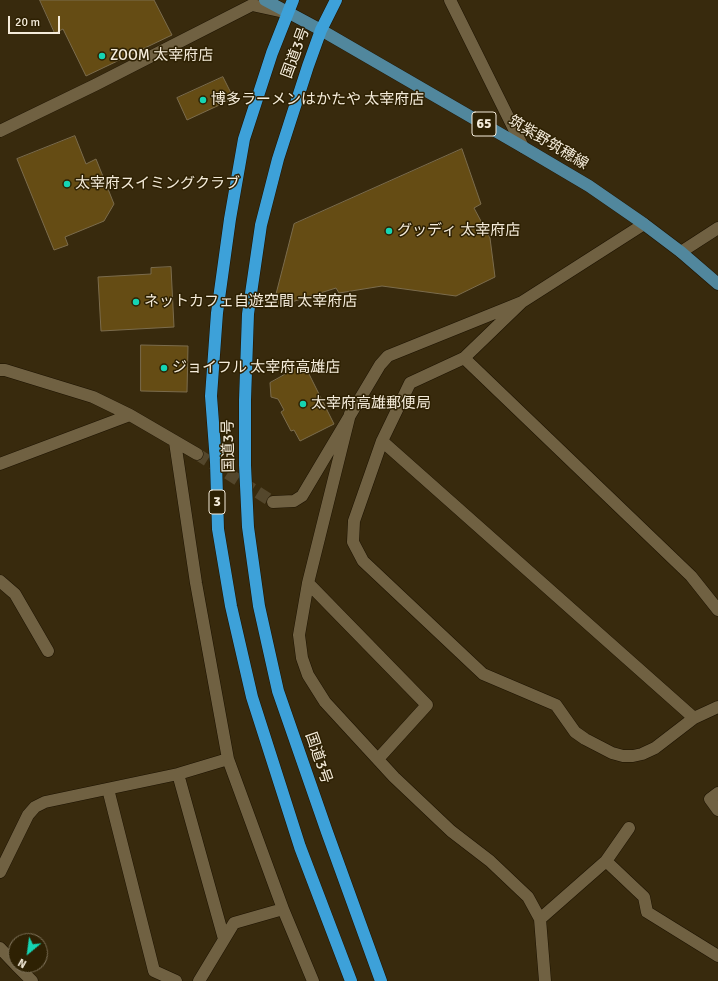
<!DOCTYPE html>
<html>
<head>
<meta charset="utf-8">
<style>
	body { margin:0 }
	#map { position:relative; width:718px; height:981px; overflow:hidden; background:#382a0d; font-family:Signika,sans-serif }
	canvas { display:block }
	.north { position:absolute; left:8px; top:933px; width:40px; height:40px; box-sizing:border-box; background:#2e2103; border:1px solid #7e7259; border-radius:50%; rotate:209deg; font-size:11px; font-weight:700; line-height:16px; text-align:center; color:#f5ecdb }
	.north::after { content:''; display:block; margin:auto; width:14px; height:18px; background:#15d5b3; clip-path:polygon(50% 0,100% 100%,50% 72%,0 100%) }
	.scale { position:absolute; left:8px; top:16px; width:52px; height:18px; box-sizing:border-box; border:2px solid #f5ecdb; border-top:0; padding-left:5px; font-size:12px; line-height:14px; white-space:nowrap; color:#f5ecdb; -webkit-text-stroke:3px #2e2103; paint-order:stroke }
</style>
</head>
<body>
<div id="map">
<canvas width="718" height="981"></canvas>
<div class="north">N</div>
<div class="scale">20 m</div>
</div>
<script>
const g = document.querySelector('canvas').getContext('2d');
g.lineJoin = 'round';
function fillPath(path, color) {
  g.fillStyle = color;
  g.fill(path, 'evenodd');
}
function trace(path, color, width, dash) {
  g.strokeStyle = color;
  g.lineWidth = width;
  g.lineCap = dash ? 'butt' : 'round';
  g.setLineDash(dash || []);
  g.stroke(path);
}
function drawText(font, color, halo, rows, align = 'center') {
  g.font = font + ' Signika,"Noto Sans JP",sans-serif';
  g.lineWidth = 3;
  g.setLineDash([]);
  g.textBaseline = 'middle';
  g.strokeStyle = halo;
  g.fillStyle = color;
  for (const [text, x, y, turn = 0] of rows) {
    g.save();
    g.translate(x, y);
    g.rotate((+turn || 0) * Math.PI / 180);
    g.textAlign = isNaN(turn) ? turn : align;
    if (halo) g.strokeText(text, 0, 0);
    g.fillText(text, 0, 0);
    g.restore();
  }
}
const building = new Path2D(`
	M40 0H154L172 35 86 76 63 29 55 33Z
	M223 77 231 93 225 95 228 101 187 120 177 98Z
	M75 136 86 164 96 159 114 204 104 221 65 237 68 245 54 250 17 159Z
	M462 149 481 204 474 208 490 238 495 277 456 296 382 286 339 293 336 288 279 306 275 298 294 224Z
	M171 267 174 327 101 331 98 277 151 274V268Z
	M141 345 188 346 187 392 141 391Z
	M304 364 334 424 300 441 294 430 291 431 281 412 284 410 278 399 271 397 270 383Z`);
const minorTunnel = new Path2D(`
	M197 454 273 502`);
const minor = new Path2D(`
	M450 0 523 147
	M0 131 95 85 252 5 284 12
	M681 252 718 228
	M522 302 464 358 410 383 382 441 354 521 353 542 363 561 483 674 556 705 575 732 585 739 612 753 623 756H633L642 754 655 748 694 718 718 707
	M464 358 691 576 718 610
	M0 370H5L93 397 130 415 197 454
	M350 414 308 583 299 635 302 658 308 675 325 702 394 777 451 831 490 861 528 897 540 919 545 981
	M382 441 694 718
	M175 442 196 583 228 759 283 909 313 981
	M0 464 130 415
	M273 502 294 501 302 496 380 365 388 356 522 302 644 224
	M0 581 15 594 48 651
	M308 583 427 705 378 759
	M178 774 224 939
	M108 789 154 971 176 981
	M718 793 710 799 718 810
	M606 861 629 828
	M0 872 28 815 35 807 45 802 178 774 228 759
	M540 919 606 861 644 897 647 912 718 956
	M0 948 16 965
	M16 965 32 981
	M199 981 234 923 283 909`);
const major = new Path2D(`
	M265 0 321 30 523 147 589 186 644 224 681 252 718 284`);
const highway = new Path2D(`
	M293 0 272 53 244 139 230 219 217 313 211 396 216 462 218 529 231 606 252 697 300 847 351 981
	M336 0 321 30 308 66 278 159 261 225 248 314 245 400V465L248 527 259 606 278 691 327 832 381 981`);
const markers = [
	[102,56,4,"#15d5b3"],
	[203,100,4,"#15d5b3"],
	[67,184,4,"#15d5b3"],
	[389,231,4,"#15d5b3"],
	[136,302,4,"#15d5b3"],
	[164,368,4,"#15d5b3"],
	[303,404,4,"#15d5b3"]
];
const shields = [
	[484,124,24],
	[217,502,16]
];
const shieldNames = [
	["65",484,124],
	["3",217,502]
];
const streetNames = [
	["国道3号",296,53,-70],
	["筑紫野筑穂線",548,143,31],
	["国道3号",229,446,-91],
	["国道3号",318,758,71]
];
const poiNames = [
	["ZOOM 太宰府店",110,56],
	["博多ラーメンはかたや 太宰府店",211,100],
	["太宰府スイミングクラブ",75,184],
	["グッディ 太宰府店",397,231],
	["ネットカフェ自遊空間 太宰府店",144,302],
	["ジョイフル 太宰府高雄店",172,368],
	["太宰府高雄郵便局",311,404]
];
fillPath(building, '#654c14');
trace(building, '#7b6c4d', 1);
trace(minorTunnel, '#54472c', 12, [12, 6]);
trace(minor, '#1d1301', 13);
trace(major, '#1d1301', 13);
trace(highway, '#1d1301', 13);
trace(minor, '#706142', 12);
trace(major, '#51879d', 12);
trace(highway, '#3da1d9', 12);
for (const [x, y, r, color] of markers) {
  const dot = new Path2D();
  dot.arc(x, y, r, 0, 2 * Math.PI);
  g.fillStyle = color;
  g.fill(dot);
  trace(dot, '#2e2103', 1.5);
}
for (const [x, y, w] of shields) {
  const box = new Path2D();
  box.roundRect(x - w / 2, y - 12, w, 24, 3);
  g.fillStyle = '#2e2103';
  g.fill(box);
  trace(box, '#f5ecdb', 1);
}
drawText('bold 14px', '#f5ecdb', null, shieldNames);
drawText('15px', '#f5ecdb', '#2e2103', streetNames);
drawText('15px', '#f5ecdb', '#2e2103', poiNames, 'left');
</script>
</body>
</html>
